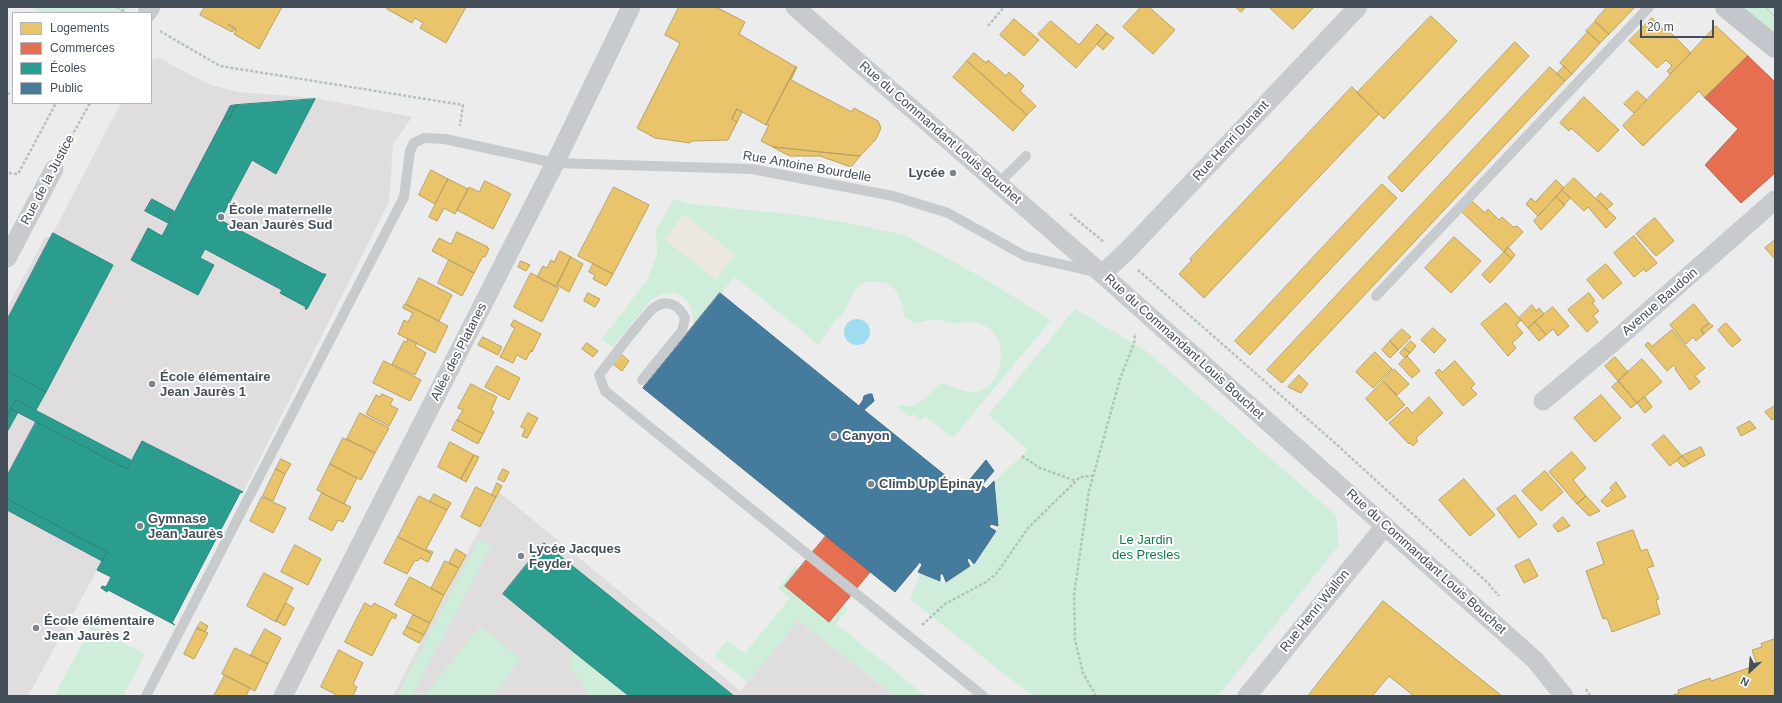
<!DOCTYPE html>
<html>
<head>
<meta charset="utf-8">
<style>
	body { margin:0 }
	#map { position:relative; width:1782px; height:703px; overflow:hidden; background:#edecec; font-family:Helvetica,sans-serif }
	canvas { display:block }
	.frame { position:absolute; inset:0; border:8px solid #434e59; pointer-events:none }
	.legend { position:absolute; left:12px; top:12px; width:140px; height:92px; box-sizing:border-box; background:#fff; border:1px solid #b4b8bd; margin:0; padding:5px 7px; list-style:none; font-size:12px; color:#434e59 }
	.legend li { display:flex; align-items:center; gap:8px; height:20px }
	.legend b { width:20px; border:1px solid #b4b8bd }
	.north { position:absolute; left:1730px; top:651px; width:40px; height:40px; -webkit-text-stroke:3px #fff; paint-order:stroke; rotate:206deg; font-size:11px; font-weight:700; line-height:16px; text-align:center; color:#434e59 }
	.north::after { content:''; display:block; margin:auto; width:14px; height:18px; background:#434e59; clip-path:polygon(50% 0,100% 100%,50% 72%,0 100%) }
	.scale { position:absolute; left:1640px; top:20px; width:74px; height:18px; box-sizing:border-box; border:2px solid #434e59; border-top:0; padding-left:5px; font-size:12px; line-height:14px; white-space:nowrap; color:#434e59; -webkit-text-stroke:3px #fff; paint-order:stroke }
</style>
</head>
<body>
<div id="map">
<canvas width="1782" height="703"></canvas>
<div class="frame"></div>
<ul class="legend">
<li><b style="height:11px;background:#e9c46a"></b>Logements</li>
<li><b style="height:11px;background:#e76f51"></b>Commerces</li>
<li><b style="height:11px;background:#2a9d8f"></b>Écoles</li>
<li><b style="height:11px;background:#457b9d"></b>Public</li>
</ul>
<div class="north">N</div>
<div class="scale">20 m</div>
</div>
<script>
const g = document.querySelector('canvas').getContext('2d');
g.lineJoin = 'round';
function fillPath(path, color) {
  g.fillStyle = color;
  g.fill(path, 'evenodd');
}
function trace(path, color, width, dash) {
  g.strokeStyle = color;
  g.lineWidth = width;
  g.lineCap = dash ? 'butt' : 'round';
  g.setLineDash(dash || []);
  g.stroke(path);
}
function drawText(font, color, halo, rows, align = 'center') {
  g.font = font + ' Helvetica,sans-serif';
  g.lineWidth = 4;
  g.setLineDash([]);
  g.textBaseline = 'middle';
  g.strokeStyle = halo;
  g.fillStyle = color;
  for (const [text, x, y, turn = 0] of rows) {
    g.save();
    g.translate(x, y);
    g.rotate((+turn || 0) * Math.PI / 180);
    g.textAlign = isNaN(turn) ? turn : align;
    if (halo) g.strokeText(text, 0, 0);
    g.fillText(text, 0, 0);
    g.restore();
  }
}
const education = new Path2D(`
	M159 58 208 84 238 92 316 98 412 117 393 145 389 202 243 492 142 441 131 460 41 413 7 475V308L45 237H51L53 233 121 103H151V60Z
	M499 492 741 691 798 620 895 696H393Z
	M7 510 102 561 28 696H7Z`);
const green = new Path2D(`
	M30 7H128L124 13H40Z
	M1744 7H1775V34Z
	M674 199 691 204 799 215 843 222 904 235 985 279 1051 320 953 438 925 416 921 421 914 414 910 417 897 406H910L924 400 941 383C953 385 964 394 976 392 1002 387 1009 344 990 329 975 317 964 325 948 323 945 322 942 321 940 320 931 318 924 321 916 324L904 316C904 306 899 292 891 286 887 283 883 282 879 282 855 277 853 298 843 313 841 316 838 317 836 319 830 327 824 336 819 345L735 277 694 324C693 318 692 311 690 306 682 289 661 291 650 301L613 347 601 340 647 280 657 254 656 230Z
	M1075 309 1145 350 1336 515 1339 545 1218 696H1032L910 599 920 573 945 583 974 564 998 529 995 481 1028 450 988 415Z
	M478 540 491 546 412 696H397Z
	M795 567 799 569 786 587 829 622 843 605 848 609 836 624 926 696H895L798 620 748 683 715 656 727 641 745 653 790 598 778 588Z
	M92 626 145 654 123 696H54Z
	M480 626 521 659 492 696H424Z
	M575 653 629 696H590L567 663Z`);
const sand = new Path2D(`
	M684 214 735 255 716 280 664 239Z`);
const water = new Path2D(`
	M844 332a13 13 0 1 1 26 0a13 13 0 1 1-26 0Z`);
const homes = new Path2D(`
	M205 7H282L259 49 234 34 236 29 229 24 228 25 235 29 232 32 200 15Z
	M388 7H466L446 43 420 28 423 23 415 18 412 23 387 9Z
	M679 7H716L745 22 739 34 796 67 766 125 737 109 732 119 737 122 728 140 692 141 690 143 655 138 637 128 680 43 665 35Z
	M1141 7H1149L1175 30 1153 54 1123 27Z
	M1236 7H1246L1241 12Z
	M1269 7H1314L1293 29Z
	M1607 7H1635L1609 34 1595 21Z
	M1431 16 1457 41 1384 119 1357 93Z
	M1652 18 1667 33 1669 31 1691 53 1670 74 1667 71 1672 66 1666 60 1657 68 1629 41Z
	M1014 19 1039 40 1024 56 1000 35Z
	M1051 21 1079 45 1097 24 1107 33 1076 68 1038 34Z
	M1595 22 1609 34 1600 43 1586 31Z
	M1716 26 1748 56 1705 98 1699 91 1643 146 1623 126Z
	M1588 32 1600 43 1572 74 1560 63Z
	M1107 33 1114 38 1103 50 1097 44Z
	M1515 42 1529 56 1402 192 1388 178Z
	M974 53 986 63 988 60 1006 76 1009 72 1024 86 1020 91 1036 106 1027 115 967 61Z
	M967 61 1027 115 1013 131 953 77Z
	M1564 66 1572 74 1565 81 1557 74Z
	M796 67H797L791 80 852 112 854 108 878 121 881 128 876 139 860 156 773 147 761 141 769 125H766Z
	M1550 67 1565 81 1282 383 1267 370Z
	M1352 87 1379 114 1204 298 1179 274 1192 260 1190 259Z
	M1637 91 1647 100 1634 113 1624 104Z
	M1584 97 1619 130 1598 152 1571 128 1569 131 1560 123Z
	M737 109 742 112 737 122 732 119Z
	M773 147 860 156 851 167 820 156H790Z
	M431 170 448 179 435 204 419 195Z
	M1574 178 1616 218 1606 228 1588 207 1584 211 1562 190Z
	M448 179 468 189 455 214 444 208 437 221 429 217Z
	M1556 180 1564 188 1538 216 1526 204 1531 198 1535 202Z
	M485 181 511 194 493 229 457 210 469 187 479 192Z
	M1382 184 1397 198 1250 355 1235 341Z
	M614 187 649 205 613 274 578 256Z
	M1562 190 1570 198 1564 205 1556 197Z
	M1601 193 1613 204 1607 209 1596 199Z
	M1556 197 1565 205 1541 230 1534 221Z
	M1472 201 1485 213 1488 209 1499 220 1502 217 1513 227 1517 226 1523 232 1504 252 1462 212Z
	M1655 218 1674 241 1656 256 1636 234Z
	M457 232 488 247 487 248 489 249 485 257 483 256 474 273 432 251 439 238 451 244Z
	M1634 236 1657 263 1646 272 1644 269 1634 277 1614 253Z
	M1454 237 1481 261 1451 293 1425 268Z
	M1775 240V259L1765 248Z
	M1508 247 1515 255 1512 259 1504 252Z
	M560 251 571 257 556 287 537 277 543 266 547 268 551 260 554 262Z
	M1504 252 1512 259 1490 283 1482 275Z
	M571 257 583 264 569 292 557 285Z
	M449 260 474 273 462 296 438 283Z
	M521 261 530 265 526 271 518 267Z
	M593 264 613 274 606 286 593 279 595 275 589 272Z
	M1606 264 1622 283 1603 299 1587 280Z
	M531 273 559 288 542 322 514 307Z
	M419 278 452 295 439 321 406 304Z
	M588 293 600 299 595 307 584 301Z
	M1589 293 1595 301 1592 303 1599 311 1593 316 1598 322 1587 332 1568 310Z
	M1506 303 1521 320 1516 325 1523 333 1512 343 1516 348 1508 356 1481 324Z
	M405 304 448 326 435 353 398 334 404 320 408 322 413 313 403 308Z
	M1694 304 1709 323 1701 330 1704 334 1696 341 1693 337 1686 344 1670 325Z
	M1532 305 1536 311 1539 308 1544 314 1528 328 1519 318Z
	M1553 307 1569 326 1558 336 1553 329 1546 335 1535 322Z
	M514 320 541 334 532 352 531 350 526 360 517 355 513 363 500 357 515 328 511 326Z
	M1535 322 1546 335 1539 341 1528 328Z
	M1709 323 1713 326 1704 334 1701 330Z
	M1726 323 1741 340 1732 347 1718 330Z
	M1433 328 1446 340 1434 353 1421 340Z
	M1402 329 1411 337 1398 350 1390 341Z
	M1672 330 1705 368 1695 376 1700 382 1690 390 1675 369 1676 368 1674 365 1667 371 1645 345 1648 342 1652 346Z
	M483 337 502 347 498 355 478 345Z
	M408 339 417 343 415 346 426 353 415 375 392 364 404 341 407 342Z
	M1390 341 1398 350 1390 358 1382 350Z
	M1411 341 1416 346 1410 353 1404 348Z
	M587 343 598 351 593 357 582 349Z
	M1404 348 1410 353 1405 358 1400 353Z
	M1375 352 1392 369 1373 388 1356 372Z
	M621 354 629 361 622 371 613 364Z
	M1407 356 1420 371 1412 378 1399 364Z
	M1615 357 1628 372 1618 381 1605 366Z
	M1642 359 1662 382 1637 403 1618 381Z
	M384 361 421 380 410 401 373 383Z
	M1455 361 1475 384 1471 388 1477 394 1463 406 1435 373 1439 369 1442 372Z
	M497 366 520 378 509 400 485 387Z
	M1394 369 1409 384 1397 395 1383 381Z
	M1299 375 1308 384 1301 393 1288 387Z
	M1383 381 1405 405 1387 421 1366 399Z
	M1619 381 1637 403 1631 408 1612 387Z
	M471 384 497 397 491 410 494 412 483 434 457 420 463 410 458 408Z
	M382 394 393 399 390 405 398 409 389 426 366 414 376 395 380 397Z
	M1601 395 1621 418 1595 442 1574 418Z
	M1429 397 1443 413 1416 438 1418 441 1413 446 1410 443 1409 444 1389 423 1407 407 1412 413Z
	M1645 397 1652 407 1645 413 1637 403Z
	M1775 406V418L1772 420 1765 412Z
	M360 413 389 428 375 453 347 439Z
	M528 413 538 418 527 438 522 436 525 429 521 427Z
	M457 420 483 434 478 444 452 430Z
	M1750 421 1756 428 1741 436 1737 428Z
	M1664 435 1682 456 1670 466 1652 445Z
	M343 438 375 453 361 480 330 464Z
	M450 442 474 455 461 479 438 467Z
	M1701 447 1705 455 1689 464 1682 456Z
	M1572 452 1586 468 1573 480 1586 496 1577 504 1549 472Z
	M474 455 479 457 466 482 461 479Z
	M1682 456 1689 464 1683 467 1677 461Z
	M281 459 291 464 285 474 276 469Z
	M330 464 357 478 344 504 317 490Z
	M276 469 285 474 273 501 263 496Z
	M503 469 509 472 504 482 498 479Z
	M1545 471 1563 492 1541 511 1522 491Z
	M1464 479 1495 515 1470 536 1439 500Z
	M1616 482 1626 497 1607 507 1601 501 1612 490 1610 488Z
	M497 483 502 486 496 497 492 495Z
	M476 487 496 497 480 527 461 517Z
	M322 493 351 507 343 522 338 520 332 531 309 519Z
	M434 494 451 503 447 510 430 502Z
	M1515 495 1537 524 1519 538 1497 509Z
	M419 496 447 510 426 549 433 552 432 554 398 537Z
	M1586 496 1600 511 1589 516 1577 504Z
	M262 497 286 508 273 533 250 521Z
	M1563 517 1570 526 1558 532 1553 526Z
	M1633 530 1641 551 1647 549 1654 566 1647 568 1659 599 1656 600 1660 614 1612 632 1607 618 1603 619 1586 571 1604 564 1597 543Z
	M398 537 432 554 428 562 420 558 418 561 415 560 407 574 384 563Z
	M295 545 321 559 308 585 281 572Z
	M456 549 466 555 459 568 449 563Z
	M1529 559 1538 576 1524 583 1515 566Z
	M445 561 459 568 444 595 431 589Z
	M264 573 293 588 276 622 247 606Z
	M410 577 444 595 430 623 395 605Z
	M1383 601 1502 696H1414L1389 676 1373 695 1374 696H1308Z
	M286 603 294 608 285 626 276 621Z
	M365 603 372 607 374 603 397 615 395 619 392 617 372 656 345 642Z
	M413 615 430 623 424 635 407 627Z
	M201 622 208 626 205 632 197 628Z
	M407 627 424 635 419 643 403 634Z
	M197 628 208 633 194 659 184 654Z
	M265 629 281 638 268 664 251 655Z
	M1775 639V696H1671L1679 693 1678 690 1710 678 1711 681 1757 665 1752 650 1762 647 1761 644Z
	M235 648 268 664 255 691 222 674Z
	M339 650 363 663 353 684 357 687 353 696H339L321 687Z
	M225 675 250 688 246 696H214Z`);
const shops = new Path2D(`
	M1748 56 1775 82V173L1741 203 1705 165 1738 129 1705 98Z
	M826 536 870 572 829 622 785 586Z`);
const schools = new Path2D(`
	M315 99 276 174 252 160 220 220 323 274H326L307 309H305L306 307 280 293 282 290 205 249 200 258 214 265 198 295 131 260 148 228 162 236 224 118 228 121 236 105Z
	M236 105 228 121 224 118 230 106Z
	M152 199 174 211 168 223 145 211Z
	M53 233 113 265 46 392 7 371V320Z
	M7 371 46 392 36 410 16 400 7 416Z
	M16 400 131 460 127 469 11 409Z
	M11 409 18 412 7 432V416Z
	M36 422 127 469 142 441 243 492 240 493 172 623 175 625 108 590 107 592 101 588 102 586 106 587 111 577 97 570 107 552 7 499V476Z
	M7 499 107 552 102 561 7 510Z
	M544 543 734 696H629L575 653 503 594Z`);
const public = new Path2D(`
	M720 293 859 406 863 400 864 396 869 394H872L874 401 864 410 962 489 986 460 994 471 982 485 986 489 994 481 998 526 991 524 989 527 996 531 974 564 969 558 967 560 970 566 946 582 943 574H940V581L918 572 922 565 920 562 895 592 643 388Z`);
const path = new Path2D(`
	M117 7 125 12
	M988 26 1004 7
	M160 31 220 66 463 105 460 126
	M7 94 13 93
	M64 150 90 103
	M9 173 18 174 56 103
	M1070 214 1104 242
	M1138 270 1335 443 1487 582 1499 596
	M1022 456 1040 468 1076 481
	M922 625 945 604 986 582 996 574 1028 528 1080 477 1092 476
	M1586 689 1590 696
	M1096 696 1083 673 1075 640 1074 595 1089 491 1120 379 1134 343 1135 333`);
const service = new Path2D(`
	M999 183 1026 156
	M1376 296 1649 7
	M642 380 682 331 685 318C679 305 668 299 655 307 649 311 645 318 640 323 626 340 613 357 599 375L605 391 983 696
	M146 696 404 197 410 151 414 143 424 138 445 139 555 163 752 169 893 196 948 213 1025 256 1095 272`);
const minor = new Path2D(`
	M795 7 1102 274 1535 660 1564 696
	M147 13 151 7
	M7 258 54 169
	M1102 274 1127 251 1358 7
	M1543 401 1610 345 1775 200
	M283 696 555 163 631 7
	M1247 696 1385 526`);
const primary = new Path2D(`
	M1726 7 1775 47`);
const tram = new Path2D(`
	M1765 7 1775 17`);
const markers = [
	[953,173,4,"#7e858c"],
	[221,217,4,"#7e858c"],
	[152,384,4,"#7e858c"],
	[834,436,4,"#7e858c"],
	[871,484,4,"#7e858c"],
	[140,526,4,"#7e858c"],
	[521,556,4,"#7e858c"],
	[36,628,4,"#7e858c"]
];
const streetNames = [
	["Rue du Commandant Louis Bouchet",940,133,41],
	["Rue Henri Dunant",1231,141,-47],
	["Rue Antoine Bourdelle",807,167,10],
	["Rue de la Justice",48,180,-62],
	["Avenue Baudoin",1660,302,-41],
	["Rue du Commandant Louis Bouchet",1184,347,42],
	["Allée des Platanes",459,352,-63],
	["Rue du Commandant Louis Bouchet",1426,562,42],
	["Rue Henri Wallon",1315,611,-51]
];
const poiNames = [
	["Lycée",945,173,"right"],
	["École maternelle",229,210],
	["Jean Jaurès Sud",229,225],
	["École élémentaire",160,377],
	["Jean Jaurès 1",160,392],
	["Canyon",842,436],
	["Climb Up Épinay",879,484],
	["Gymnase",148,519],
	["Jean Jaurès",148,534],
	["Lycée Jacques",529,549],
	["Feyder",529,564],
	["École élémentaire",44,621],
	["Jean Jaurès 2",44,636]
];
const parkNames = [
	["Le Jardin",1146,540],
	["des Presles",1146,555]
];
fillPath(education, '#dfddde');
fillPath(green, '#ceeedb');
fillPath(sand, '#ede8df');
fillPath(water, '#a0dcef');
fillPath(homes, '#e9c46a');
trace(homes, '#b7a165', 1);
fillPath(shops, '#e76f51');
trace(shops, '#b66553', 1);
fillPath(schools, '#2a9d8f');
trace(schools, '#32857f', 1);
fillPath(public, '#457b9d');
trace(public, '#446e89', 1);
trace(path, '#b4c2be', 2.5, [3, 2]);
trace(service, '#c8cbcd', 10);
trace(minor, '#c8cbcd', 19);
trace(primary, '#c3c7cb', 22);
trace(tram, '#c2c4c7', 1);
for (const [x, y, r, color] of markers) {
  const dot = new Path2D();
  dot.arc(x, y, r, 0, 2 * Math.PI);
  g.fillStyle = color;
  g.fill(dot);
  trace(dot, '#fff', 1.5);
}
drawText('13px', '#434e59', '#fff', streetNames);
drawText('bold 13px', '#434e59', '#fff', poiNames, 'left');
drawText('13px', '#117c4a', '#fff', parkNames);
</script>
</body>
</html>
